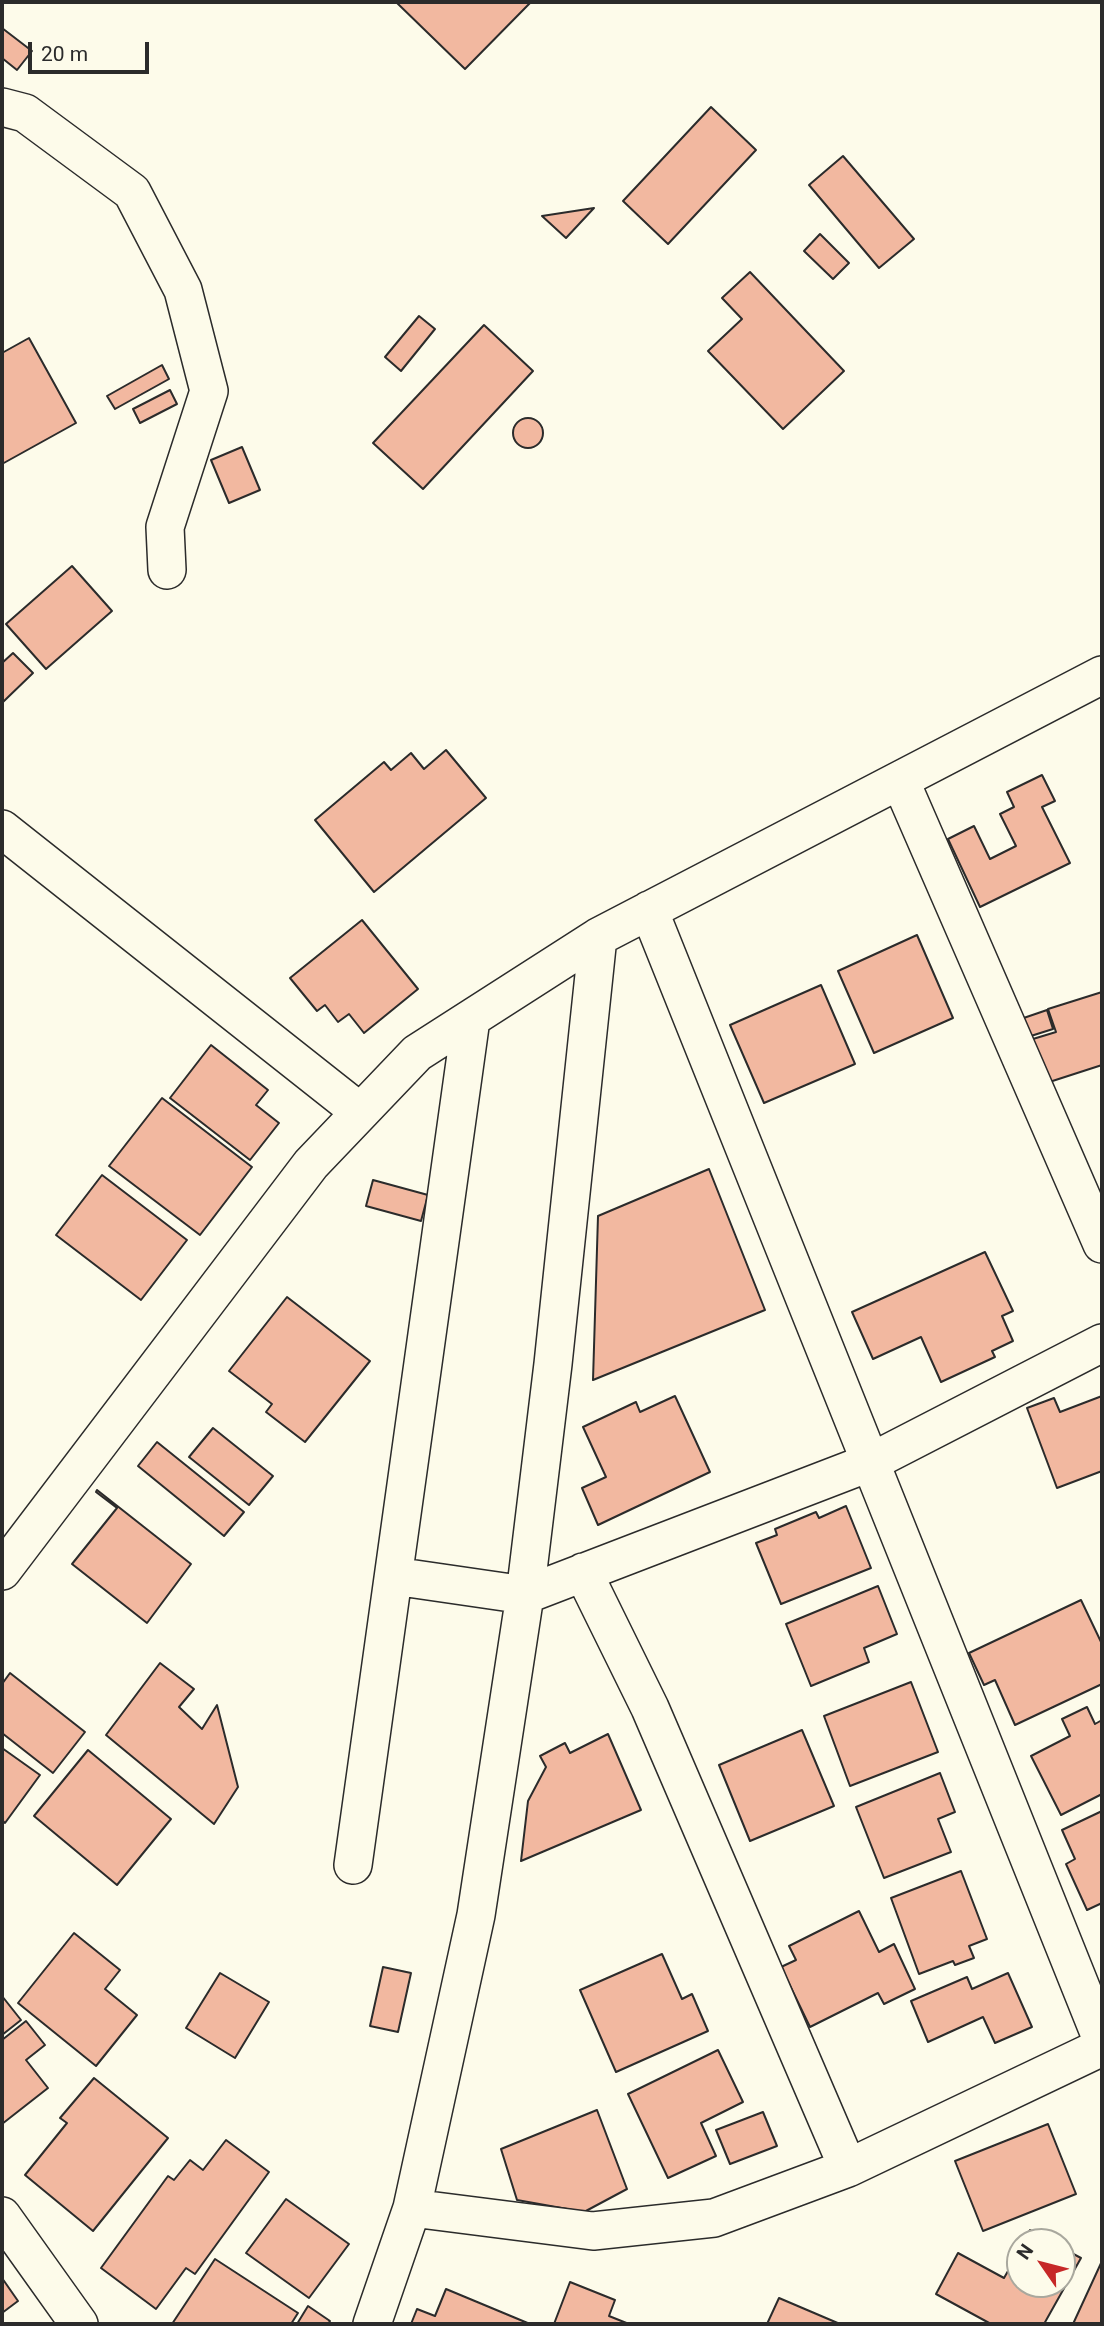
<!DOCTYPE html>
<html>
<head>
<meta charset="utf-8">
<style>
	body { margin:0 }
	#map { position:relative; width:1104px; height:2326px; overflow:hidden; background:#fdfbea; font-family:Roboto,sans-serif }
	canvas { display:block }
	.frame { position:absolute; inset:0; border:4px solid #2b2b2b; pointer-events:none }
	.north { position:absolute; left:1006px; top:2228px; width:70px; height:70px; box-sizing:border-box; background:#fdfbea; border:2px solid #a9a89e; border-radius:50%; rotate:305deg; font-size:19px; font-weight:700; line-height:28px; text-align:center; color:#2b2b2b }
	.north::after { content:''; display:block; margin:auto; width:24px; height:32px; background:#c62828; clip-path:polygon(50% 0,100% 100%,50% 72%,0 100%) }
	.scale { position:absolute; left:28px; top:42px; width:121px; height:32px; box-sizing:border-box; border:4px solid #2b2b2b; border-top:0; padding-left:9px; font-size:21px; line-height:24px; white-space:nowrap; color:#2b2b2b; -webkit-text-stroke:5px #fdfbea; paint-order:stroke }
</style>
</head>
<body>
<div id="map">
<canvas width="1104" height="2326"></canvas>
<div class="frame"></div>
<div class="north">N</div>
<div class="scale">20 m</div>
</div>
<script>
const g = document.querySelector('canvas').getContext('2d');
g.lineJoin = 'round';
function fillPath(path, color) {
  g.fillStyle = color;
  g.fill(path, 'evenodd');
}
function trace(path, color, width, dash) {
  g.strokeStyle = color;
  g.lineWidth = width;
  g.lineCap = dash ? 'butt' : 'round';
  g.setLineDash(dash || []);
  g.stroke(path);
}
const building = new Path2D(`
	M396 2H531L465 69Z
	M2 28 32 51 17 70 2 58Z
	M711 107 756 150 668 244 623 201Z
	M843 156 914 239 879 268 809 185Z
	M594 208 566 238 542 216Z
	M820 234 849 263 833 279 804 251Z
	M750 272 844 371 783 429 708 351 742 319 722 298Z
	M419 316 435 329 401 371 385 357Z
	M484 325 533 371 423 489 373 443Z
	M29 338 76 423 2 464V353Z
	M162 365 169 379 115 409 107 396Z
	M170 390 177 404 140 423 133 409Z
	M513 433a15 15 0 1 1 30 0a15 15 0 1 1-30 0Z
	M242 447 260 490 229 503 211 460Z
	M72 566 112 611 46 669 6 624Z
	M13 653 33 673 3 702 2 663Z
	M446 750 486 798 374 892 315 820 384 762 391 770 411 753 424 769Z
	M1042 775 1055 801 1042 807 1070 863 980 907 948 839 974 826 990 859 1016 846 1000 814 1014 807 1007 792Z
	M362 920 418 989 364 1033 349 1014 338 1022 325 1005 317 1011 290 978Z
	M917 935 953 1018 874 1053 838 971Z
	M821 985 855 1064 764 1103 730 1025Z
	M1102 992V1065L1037 1086 1023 1042 1056 1032 1048 1009Z
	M1047 1010 1053 1029 1015 1041 1009 1023Z
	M211 1045 268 1090 256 1105 279 1123 250 1160 170 1098Z
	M162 1098 252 1167 200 1235 109 1166Z
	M709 1169 765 1310 593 1380 598 1216Z
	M102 1175 187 1240 141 1300 56 1235Z
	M373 1180 428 1195 421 1221 366 1206Z
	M985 1252 1013 1311 1002 1316 1013 1341 992 1351 995 1357 941 1382 921 1337 873 1359 852 1312Z
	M287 1297 370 1361 305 1442 266 1412 272 1404 229 1371Z
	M675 1396 710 1472 598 1525 582 1488 606 1477 583 1427 636 1402 640 1412Z
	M1102 1396V1471L1057 1488 1027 1408 1054 1398 1060 1412Z
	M213 1428 273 1476 249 1505 189 1457Z
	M157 1442 244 1512 224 1536 138 1466Z
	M97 1490 191 1564 147 1623 72 1564 117 1508 96 1492Z
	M846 1506 871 1568 781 1604 756 1543 777 1535 775 1529 816 1512 819 1518Z
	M878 1586 897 1634 864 1648 869 1662 811 1686 786 1624Z
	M1081 1600 1102 1644V1684L1015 1725 995 1680 984 1685 969 1653Z
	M160 1663 194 1689 179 1707 202 1729 217 1705 238 1787 214 1824 106 1735Z
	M10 1673 85 1732 53 1773 2 1733V1684Z
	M911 1682 938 1752 850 1786 824 1716Z
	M1087 1707 1095 1724 1102 1720V1794L1061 1815 1031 1756 1070 1736 1062 1719Z
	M802 1730 834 1806 750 1841 719 1765Z
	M608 1734 641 1810 521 1861 528 1801 546 1767 540 1756 565 1743 570 1753Z
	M2 1748 40 1775 5 1823 2 1820Z
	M88 1750 171 1819 117 1885 34 1816Z
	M940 1773 955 1812 938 1819 951 1852 884 1878 856 1807Z
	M1102 1811V1903L1087 1910 1066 1864 1075 1859 1062 1830Z
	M961 1871 987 1939 969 1946 974 1958 955 1965 953 1961 919 1974 891 1898Z
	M859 1911 879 1952 894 1944 915 1989 884 2004 878 1993 810 2027 781 1967 796 1960 789 1946Z
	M74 1933 120 1970 105 1989 137 2015 96 2066 18 2003Z
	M662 1954 682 1999 692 1994 708 2031 616 2072 580 1990Z
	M383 1967 411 1973 398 2032 370 2026Z
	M220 1973 269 2002 235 2058 186 2028Z
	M1008 1973 1032 2027 995 2043 983 2017 928 2042 911 2001 967 1977 972 1989Z
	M2 1996 21 2020 2 2035Z
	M26 2021 45 2045 26 2060 48 2088 2 2124V2040Z
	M718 2050 743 2102 701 2123 716 2156 668 2178 628 2094Z
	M94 2078 168 2138 93 2231 25 2175 67 2123 60 2118Z
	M597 2110 627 2189 584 2212 517 2200 501 2149Z
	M763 2112 777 2146 730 2164 716 2130Z
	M1048 2124 1076 2194 983 2231 955 2161Z
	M226 2140 269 2172 195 2274 186 2268 156 2309 101 2268 168 2176 174 2180 190 2160 203 2170Z
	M286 2199 349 2244 309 2298 246 2253Z
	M1030 2230 1051 2242H1024Z
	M1062 2248 1081 2258 1044 2324H991L936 2294 958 2253 1004 2278 1020 2250V2284H1062Z
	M215 2259 298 2313 291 2324H172Z
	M1102 2261V2324H1073Z
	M2 2278 18 2301 2 2313Z
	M570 2282 615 2300 609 2316 629 2324H554Z
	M446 2289 530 2324H411L417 2309 435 2316Z
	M779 2298 840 2324H767Z
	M308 2306 330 2321 328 2324H297Z`);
const minor = new Path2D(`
	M2 107 25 113 132 192 183 290 209 391 165 527 167 570
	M900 780 1102 1244
	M2 829 360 1112
	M649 910 1102 2040
	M2 1571 311 1164 417 1053 598 937 1102 675
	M583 1572 650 1708 848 2168
	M394 1576 525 1595 871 1462 1102 1343
	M353 1865 471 1019
	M412 2208 593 2231 714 2218 848 2168 1102 2047
	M2 2216 79 2324
	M372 2324 412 2208 476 1915 525 1595 553 1364 598 937`);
fillPath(building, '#f2b8a0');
trace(building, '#2b2b2b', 2);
trace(minor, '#2b2b2b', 40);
trace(minor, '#fdfbea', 37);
</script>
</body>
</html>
